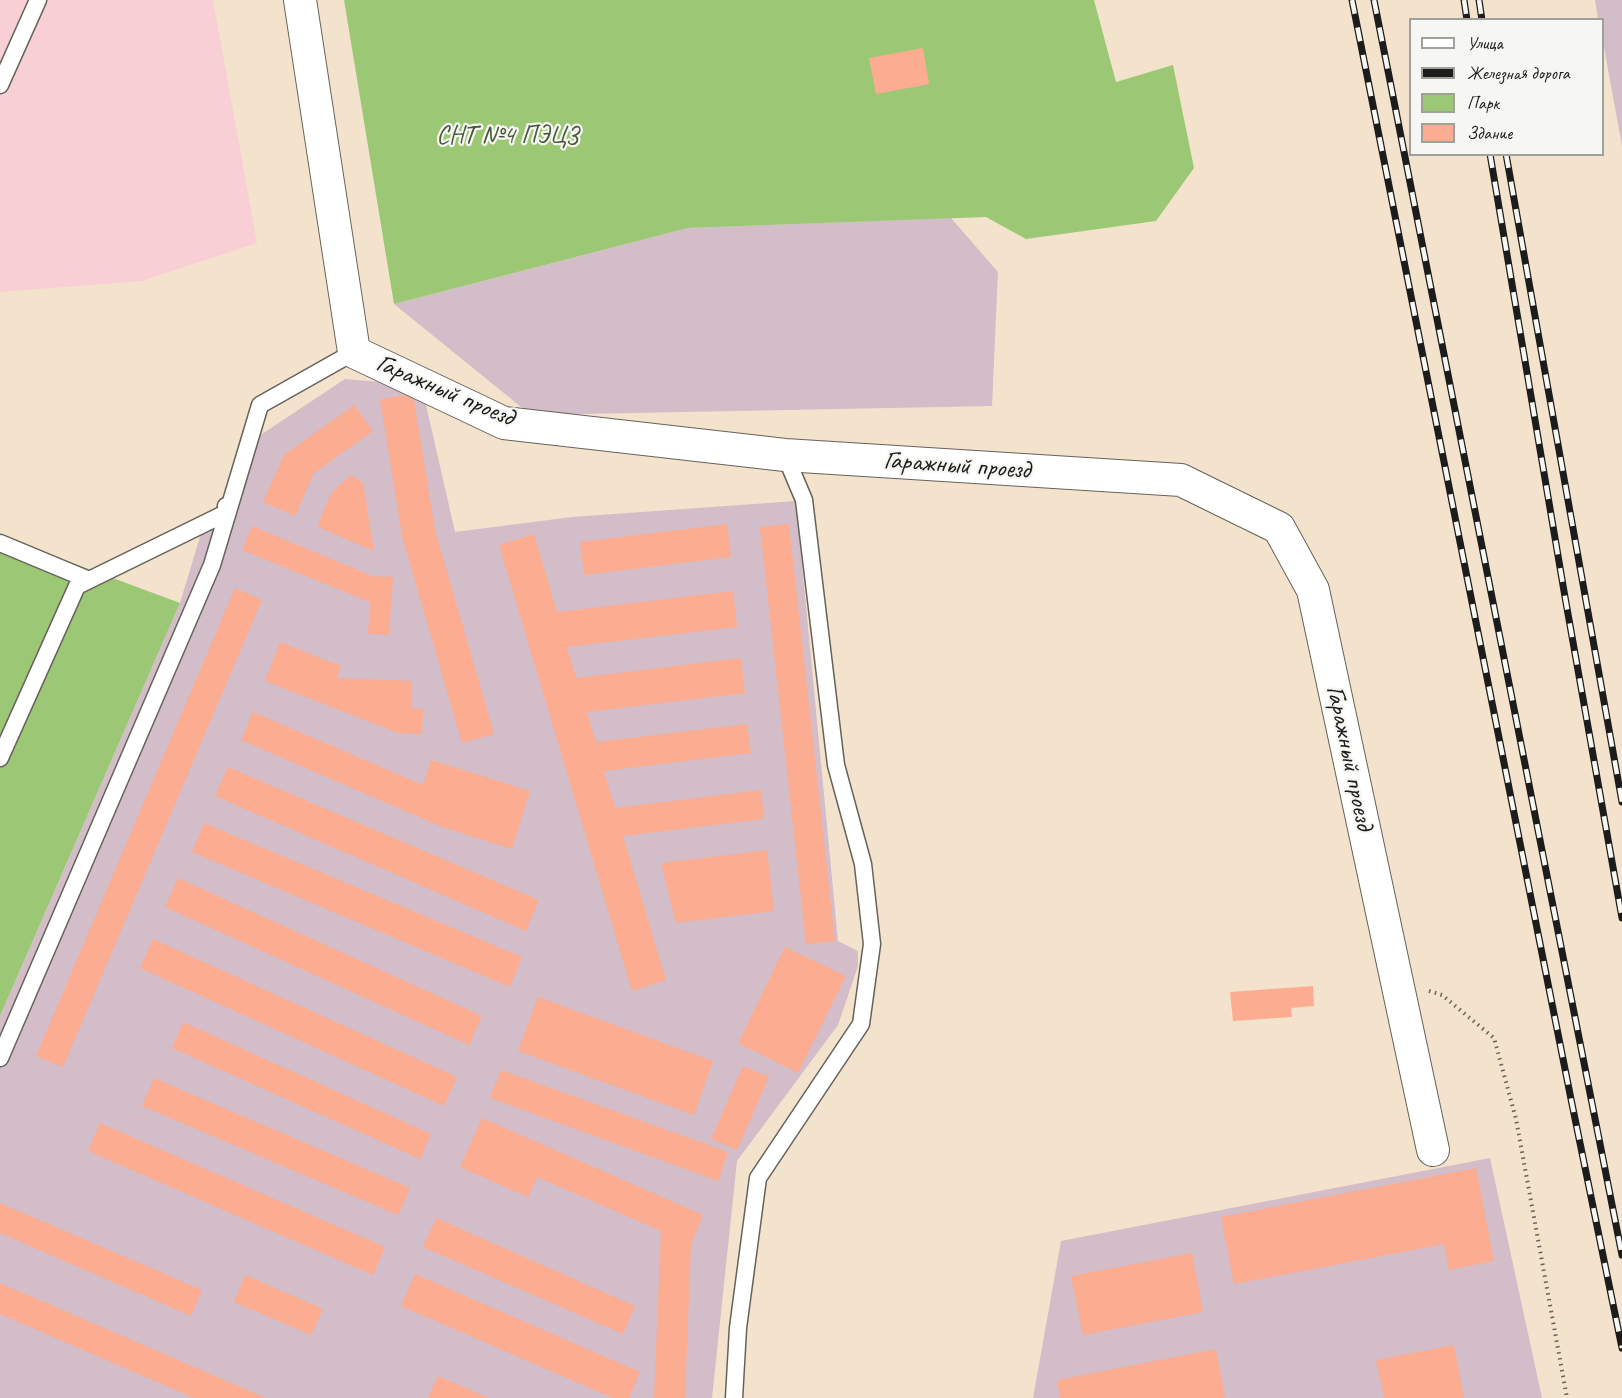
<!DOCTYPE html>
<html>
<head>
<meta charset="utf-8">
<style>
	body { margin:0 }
	#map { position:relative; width:1622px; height:1398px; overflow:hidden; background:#f3e3cc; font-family:Caveat,sans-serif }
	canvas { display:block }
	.legend { position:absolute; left:1409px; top:18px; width:195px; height:138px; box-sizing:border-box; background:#f6f6f2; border:2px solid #9f9f9c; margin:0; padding:8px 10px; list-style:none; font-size:18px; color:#1c1c1c }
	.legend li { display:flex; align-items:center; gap:12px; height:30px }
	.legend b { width:30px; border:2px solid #9f9f9c }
</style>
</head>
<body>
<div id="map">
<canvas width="1622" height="1398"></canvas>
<ul class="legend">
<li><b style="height:8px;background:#fff"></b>Улица</li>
<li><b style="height:8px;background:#1c1c1c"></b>Железная дорога</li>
<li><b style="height:16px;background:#9cc876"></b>Парк</li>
<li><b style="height:16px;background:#fcac90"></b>Здание</li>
</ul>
</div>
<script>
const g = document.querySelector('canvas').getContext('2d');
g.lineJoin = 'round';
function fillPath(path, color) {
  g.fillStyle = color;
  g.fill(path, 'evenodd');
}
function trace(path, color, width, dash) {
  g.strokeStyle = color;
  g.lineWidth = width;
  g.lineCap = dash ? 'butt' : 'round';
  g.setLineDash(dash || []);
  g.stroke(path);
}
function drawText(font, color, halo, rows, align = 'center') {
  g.font = font + ' Caveat,sans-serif';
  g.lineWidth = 4.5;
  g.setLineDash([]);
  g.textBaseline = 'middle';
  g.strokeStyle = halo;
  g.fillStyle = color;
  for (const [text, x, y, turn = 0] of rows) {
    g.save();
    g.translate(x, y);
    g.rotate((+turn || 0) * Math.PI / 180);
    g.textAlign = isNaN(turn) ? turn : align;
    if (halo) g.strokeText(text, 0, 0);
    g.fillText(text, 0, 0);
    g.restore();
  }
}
const built = new Path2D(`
	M0 0H213L257 243 142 281 0 292Z`);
const industrial = new Path2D(`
	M1595 0H1622V146L1603 42 1602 20 1598 19Z
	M951 218 998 272 992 406 531 415 394 304 688 228Z
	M345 379 405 384 426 405 455 532 572 517 796 501 838 941 858 951V966L838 1025 737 1161 712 1398H0V1016L180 603 202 530 259 436Z
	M1490 1158 1542 1398H1033L1061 1241Z`);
const green = new Path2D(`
	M344 0H1094L1116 82 1173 65 1194 168 1156 221 1026 239 986 217 688 228 394 304Z
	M0 536 180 603 0 1016Z`);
const building = new Path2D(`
	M923 48 929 84 876 94 869 58Z
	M413 394 435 530 494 734 462 743 402 536 380 399Z
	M354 405 373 431 314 473 295 516 263 502 284 455Z
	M351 475 363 483 374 551 318 527 323 511 333 491Z
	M727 524 731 557 584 575 580 542Z
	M789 524 835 941 806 944 760 527Z
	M252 526 372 576 393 577 389 635 368 634 370 602 242 550Z
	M534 534 557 612 733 591 737 627 567 647 576 678 741 658 745 693 587 712 596 742 747 724 751 753 604 771 615 808 761 790 764 819 623 836 666 980 632 991 499 545Z
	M235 588 262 600 63 1067 36 1056Z
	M280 642 341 666 337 678 412 681 411 708 423 709 422 734 398 733 265 681Z
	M253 712 423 785 431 760 530 791 512 849 442 827 241 740Z
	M228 767 539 900 526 931 215 796Z
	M204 823 522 957 510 987 192 852Z
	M767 850 774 911 676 923 661 863Z
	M178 878 482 1016 469 1045 165 907Z
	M153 939 457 1077 444 1106 140 968Z
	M785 947 846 976 798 1073 738 1043Z
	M1313 986 1314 1006 1291 1008 1292 1017 1233 1021 1230 992Z
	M538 997 713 1061 694 1115 518 1051Z
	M183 1022 431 1134 420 1159 172 1048Z
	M743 1066 769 1077 737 1150 711 1139Z
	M501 1070 728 1152 718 1181 490 1098Z
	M154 1078 410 1188 398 1215 142 1106Z
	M482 1118 703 1215 691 1244 685 1398H654L661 1231 537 1177 528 1197 460 1167Z
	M100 1123 385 1247 373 1275 88 1151Z
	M1476 1168 1494 1261 1449 1270 1444 1244 1234 1284 1221 1217Z
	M0 1203 202 1290 191 1316 0 1233Z
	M436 1218 635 1306 623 1334 423 1247Z
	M1192 1253 1203 1312 1083 1335 1071 1276Z
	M415 1274 640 1372 629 1398H613L401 1306Z
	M245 1275 323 1309 311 1335 234 1302Z
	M0 1283 266 1398H194L0 1314Z
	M1454 1345 1464 1398H1384L1376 1360Z
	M1216 1349 1225 1398H1060L1057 1380Z
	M438 1376 489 1398H428Z`);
const path = new Path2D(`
	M1429 991 1442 995 1494 1038 1516 1119 1567 1398`);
const service = new Path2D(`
	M0 85 38 0
	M0 543 89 580
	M0 758 77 586 228 512 226 506
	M0 1058 212 565 260 405 354 352
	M734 1398 738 1328 758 1178 861 1024 872 944 863 864 836 765 804 500 785 455`);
const minor = new Path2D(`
	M300 0 354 352 504 423 785 455 1181 480 1279 528 1313 590 1433 1150`);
const rail = new Path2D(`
	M1352 0 1572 1104 1622 1348
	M1374 0 1622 1255
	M1464 0 1467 20
	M1479 0 1482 20
	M1490 154 1565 597 1622 918
	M1506 154 1622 802`);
const parkNames = [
	["СНТ №4 ПЭЦЗ",507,136]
];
const streetNames = [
	["Гаражный проезд",445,391,23],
	["Гаражный проезд",957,466,4],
	["Гаражный проезд",1349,758,78]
];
fillPath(built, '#f7cfd4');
fillPath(industrial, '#d2bdc8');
fillPath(green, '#9cc876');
fillPath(building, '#fcac90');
trace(service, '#67625a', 19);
trace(minor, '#67625a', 34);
trace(path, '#67625a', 4, [1.5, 4.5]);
trace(service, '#fff', 16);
trace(minor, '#fff', 32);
trace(rail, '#1c1c1c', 7);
trace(rail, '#f6f6f2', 4.5, [14]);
drawText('26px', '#49583c', '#f6f6f2', parkNames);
drawText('26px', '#1c1c1c', '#f6f6f2', streetNames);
</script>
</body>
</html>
